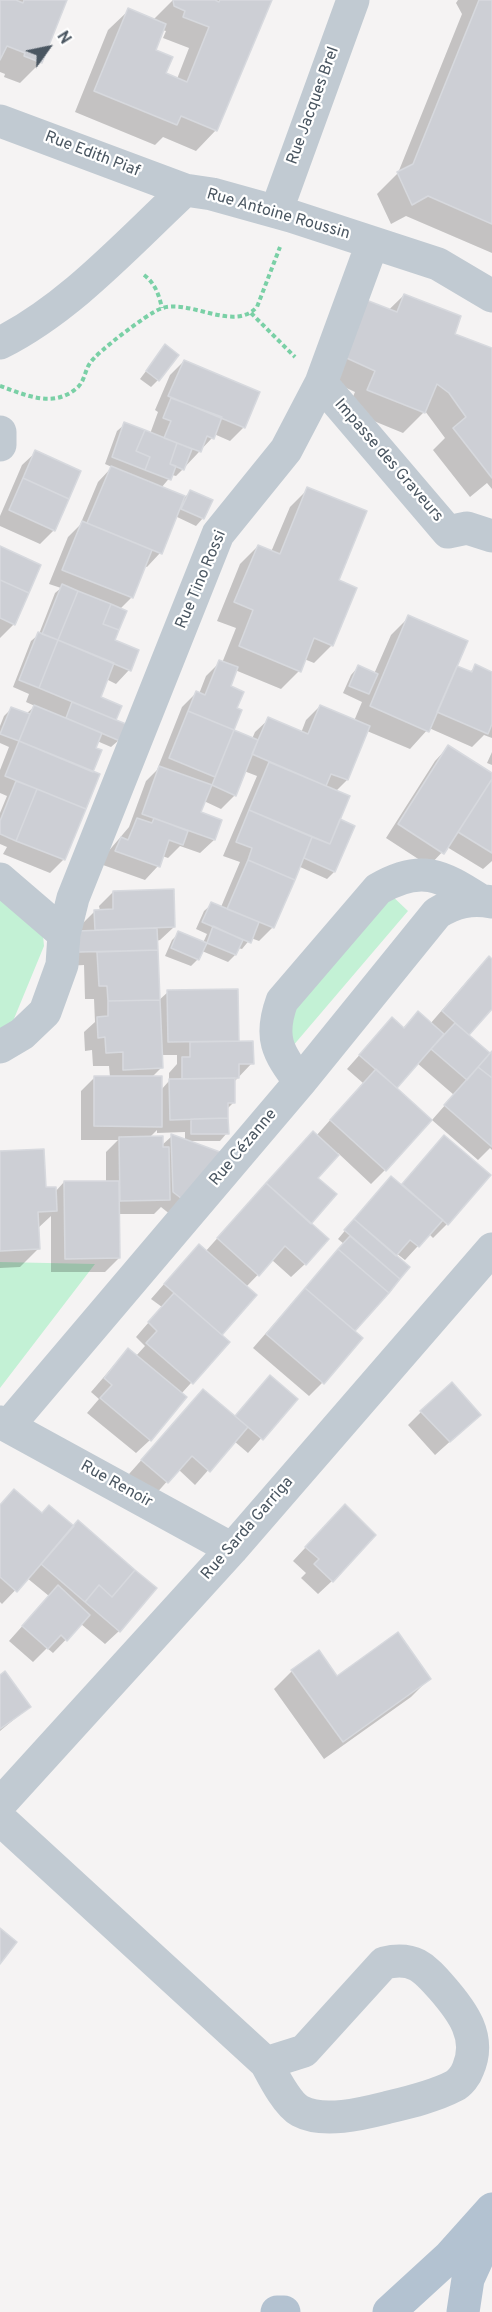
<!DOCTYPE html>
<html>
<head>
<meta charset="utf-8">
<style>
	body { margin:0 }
	#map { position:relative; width:492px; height:2312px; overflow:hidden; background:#f5f3f3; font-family:Overpass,sans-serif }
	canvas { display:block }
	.north { position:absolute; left:18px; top:18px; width:60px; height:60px; -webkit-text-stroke:4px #fff; paint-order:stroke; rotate:57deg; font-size:16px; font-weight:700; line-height:24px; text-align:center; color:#4a5661 }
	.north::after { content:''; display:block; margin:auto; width:21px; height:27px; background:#4a5661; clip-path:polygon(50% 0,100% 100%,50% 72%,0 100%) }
</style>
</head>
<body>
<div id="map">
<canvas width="492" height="2312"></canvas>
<div class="north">N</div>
</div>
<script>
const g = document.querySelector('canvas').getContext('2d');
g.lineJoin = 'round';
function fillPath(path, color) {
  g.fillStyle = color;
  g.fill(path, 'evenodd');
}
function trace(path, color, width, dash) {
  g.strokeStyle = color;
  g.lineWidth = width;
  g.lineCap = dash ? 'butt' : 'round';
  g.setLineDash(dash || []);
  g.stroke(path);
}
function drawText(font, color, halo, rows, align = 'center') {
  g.font = font + ' Overpass,sans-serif';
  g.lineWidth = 4.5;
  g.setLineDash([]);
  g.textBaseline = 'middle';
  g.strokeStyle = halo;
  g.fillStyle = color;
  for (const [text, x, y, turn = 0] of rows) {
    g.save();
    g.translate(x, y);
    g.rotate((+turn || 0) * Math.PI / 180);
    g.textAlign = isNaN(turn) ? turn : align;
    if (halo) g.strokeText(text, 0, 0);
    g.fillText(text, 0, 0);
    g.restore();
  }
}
const green = new Path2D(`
	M387 891 408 911 292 1047 287 1006Z
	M0 899 43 935 44 946 11 1026 0 1033Z
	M0 1262 95 1264 0 1388Z`);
const shadow = new Path2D(`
	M0 0H66L40 63 20 83 4 77 5 74 0 72Z
	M173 0H270L216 130 196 151 163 137 155 145 75 112 108 30 129 10 153 20ZM162 30 166 31 163 38 189 48 177 79 164 74 154 51Z
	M458 0H492V253L406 216 391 224 377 194 398 173 462 14 456 3Z
	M404 295 453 334 492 350V489L487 483 470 497 433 450 445 438 425 411 403 433 347 410 355 392 321 376Z
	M165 346 158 380 151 387 140 379Z
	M184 361 244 427 230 441 214 434 212 438 183 469 176 476 172 475 161 488 184 498 190 492 203 518 196 526 175 516 160 553 147 567 144 566 131 598 119 610 113 641 129 670 116 684 106 679 99 697 114 721 119 740 111 747 97 741 64 859 50 873 3 854 7 847 0 844V813L7 796 0 793V770L9 747 0 743V726L4 716 11 709 26 714 35 706 26 702 29 694 13 687 31 641 39 634 55 593 61 588 49 584 68 537 80 525 98 482 112 467 105 464 117 431 125 424 150 434 158 412 155 410 170 375Z
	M36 452 54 530 40 544 0 526V516L22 465Z
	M308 489 337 581 332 645 314 663 304 659 299 671 281 689 235 670 229 687 235 709 232 731 252 739 255 732 269 719 301 733 306 720 320 706 354 721 362 702 343 693 351 675 358 667 374 674 391 635 409 617 455 667 469 673 476 666 492 673V738L484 735 472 747 429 728 410 749 367 731 347 780 335 792 334 872 327 879 298 866 273 927 259 941 251 938 242 949 238 948 235 955 228 962 202 951 198 959 191 966 165 956 172 940 179 933 203 943 207 934 196 929 204 911 212 904 221 907 240 862 223 856 257 776 244 771 235 795 221 809 204 801 199 813 214 840 200 853 180 846 168 858 162 856 158 866 145 880 103 865 107 853 129 827 146 781 157 770 182 707 196 693 199 694 206 676 220 662 222 663 236 628 217 621 240 564 258 546 271 552 290 507Z
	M0 548 14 624 0 638Z
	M448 747 492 775V861L483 869 447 847 429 866 386 838 435 761Z
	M492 752V765L487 763Z
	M113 892 174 927 160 940 156 941 158 1001 168 992 236 991 237 1043 252 1063 234 1082V1102L227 1109V1133L220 1141H188L210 1173 171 1215 161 1207 154 1214H118L119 1258 105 1272H51V1216L37 1229 38 1249 20 1267 0 1268V1152L44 1189 55 1192 64 1182H106V1152L118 1140H81V1091L95 1077H110L109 1066H93L92 1050 85 1051 84 1032 95 1022 94 999H85L84 965 66 966 81 925 95 911H100L99 906ZM161 1055H177V1064L169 1073V1081L161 1090 151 1078 161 1068ZM157 1130V1133L185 1132V1140L172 1136 161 1146 149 1138Z
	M492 961V1006L467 1035 489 1054 492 1051V1150L490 1148 478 1160 432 1120 454 1095 417 1063 395 1088 385 1170 371 1184 338 1153 316 1178 305 1264 291 1277 272 1260 246 1287 255 1295 220 1335 228 1342 181 1394 150 1440 136 1453 87 1413 99 1399 91 1392 115 1364 128 1350 136 1356 145 1346 136 1337 162 1307 151 1299 185 1260 205 1252 299 1147 316 1136 363 1083 347 1069 379 1033 403 1028 418 1013 430 1024 475 972Z
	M444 1137 447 1224 433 1238 429 1234 405 1260 396 1253 394 1256 408 1267 353 1331 322 1383 309 1396 253 1348 344 1244 338 1239 378 1191 391 1178 401 1185Z
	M203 1391 234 1417 257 1391 296 1399 248 1453 234 1441 195 1485 178 1469 154 1496 129 1474Z
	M421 1412 465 1428 435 1455 408 1425Z
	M14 1491 119 1631 105 1644 81 1624 53 1653 47 1648 33 1662 9 1641 49 1596 27 1578 2 1604 0 1602V1505Z
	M331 1520 332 1581 318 1594 301 1578 306 1573 293 1561Z
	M292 1671 337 1678 429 1679 411 1697 324 1759 274 1689Z
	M0 1676 29 1707 0 1731Z`);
const building = new Path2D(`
	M0 0H16L23 3 24 0H67L42 63 24 56 25 53 7 46 0 60Z
	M173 0H215L219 2 220 0H272L217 131 181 116 177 125 94 91 128 8 166 24 156 50 173 57 166 73 187 82 209 27 183 17 185 11 174 6Z
	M479 0H492V224L428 196 412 205 397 172 413 164Z
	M404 294 461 316 455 334 492 348V478L453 428 466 417 449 393 437 384 425 413 367 390 375 371 340 355 361 298 397 312Z
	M165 344 179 355 159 381 146 371Z
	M184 360 260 392 245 428 168 396Z
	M171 398 222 417 214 439 207 436 201 452 164 438 171 421 163 418Z
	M124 422 145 430 136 451 150 457 145 470 112 457Z
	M145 430 177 443 170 464 176 466 171 480 145 470 150 457 136 451Z
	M177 443 192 449 184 470 170 464Z
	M35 450 81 471 69 499 23 478Z
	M111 466 185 496 162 554 87 523Z
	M23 478 69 499 55 531 9 510Z
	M307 487 367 511 339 580 357 588 333 646 314 638 301 672 239 646 253 610 234 602 258 545 280 554Z
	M190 490 213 500 204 519 181 509Z
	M82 521 152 550 133 598 62 570Z
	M0 546 41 565 29 593 0 580Z
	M0 580 29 593 15 625 0 618Z
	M62 584 78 591 58 640 42 634Z
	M78 591 111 604 103 624 119 630 115 640 139 650 131 671 58 640Z
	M111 604 127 611 119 630 103 624Z
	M408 615 468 641 429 732 370 706Z
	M38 632 58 640 39 688 19 680Z
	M58 640 114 663 101 697 122 706 116 720 39 688Z
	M219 660 238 667 231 686 244 692 237 708 242 710 234 730 188 711 196 691 205 695Z
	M475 664 492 672V724L488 734 437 712 457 666 472 672Z
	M358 665 378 674 369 694 349 686Z
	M72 702 126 724 120 741 66 718Z
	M34 705 102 733 96 748 102 750 93 772 19 741Z
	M320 705 370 726 348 780 331 774 326 786 252 754 268 717 308 734Z
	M11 707 30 714 19 741 0 734Z
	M188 711 234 730 215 777 169 758Z
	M234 730 258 740 236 796 212 785Z
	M19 741 100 774 86 809 5 776Z
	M448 745 492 773V779L444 854 398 824Z
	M269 762 350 796 330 844 249 810Z
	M159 766 212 785 201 812 222 820 215 840 142 814Z
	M492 779V853L458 832Z
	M16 781 37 789 16 841 0 834V821Z
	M37 789 86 809 65 860 16 841Z
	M249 810 312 837 295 880 248 860 252 848 236 842Z
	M137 818 152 823 154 818 188 831 183 845 169 840 160 867 115 851 121 837 128 840Z
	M340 819 355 826 335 872 304 858 312 837 330 844Z
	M248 860 295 880 274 928 227 909Z
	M174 889 175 927 95 930 94 910 113 909V891Z
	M211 902 259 922 251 943 202 922Z
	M213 926 243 940 236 955 207 943Z
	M157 928 158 950 79 952 78 931Z
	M178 931 207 943 199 960 171 948Z
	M158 950 160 1000 108 1001 107 986H99L97 952Z
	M489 956 492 959V1009L469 1035 442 1011Z
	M238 989 239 1041 168 1042 167 990Z
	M160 1000 163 1068 123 1070V1052L106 1053 105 1037 98 1038 97 1017 108 1016V1001Z
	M418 1011 444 1034 397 1088 359 1055 392 1017 404 1028Z
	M455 1023 490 1053 467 1080 431 1049Z
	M253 1041 254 1064H239V1078L182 1079V1057H190V1042Z
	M492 1051V1078L478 1067Z
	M478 1067 492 1078V1147L444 1105Z
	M376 1069 432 1120 386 1171 330 1120Z
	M94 1076H162V1127L94 1126Z
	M235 1078V1103H228V1118L170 1120 169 1079Z
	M228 1118 229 1134H191V1119Z
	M313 1131 339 1155 318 1178 337 1194 311 1224 266 1183Z
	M171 1134 220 1152 186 1202 173 1192Z
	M444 1135 491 1175 448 1225 402 1184Z
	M163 1136V1147H169L170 1200 120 1201 119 1137Z
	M44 1149 46 1187H56L57 1211 38 1212 40 1249 0 1251V1151Z
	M391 1176 443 1220 419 1247 410 1240 396 1256 354 1219Z
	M64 1181H119L120 1258 65 1259Z
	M266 1183 329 1239 306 1265 285 1246 259 1276 217 1238Z
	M354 1219 410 1267 400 1279 344 1230Z
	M350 1236 400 1279 389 1293 338 1249Z
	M199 1244 257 1295 222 1335 164 1284Z
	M338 1249 389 1293 355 1331 305 1288Z
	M305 1288 363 1338 324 1384 266 1334Z
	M174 1293 230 1342 193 1384 146 1343 157 1331 148 1322Z
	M128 1348 187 1397 151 1441 100 1398 112 1385 104 1378Z
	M270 1375 298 1399 263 1440 235 1416Z
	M452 1382 481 1415 450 1442 420 1411Z
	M203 1389 248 1427 210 1472 192 1456 168 1483 141 1460Z
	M14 1489 42 1513 49 1505 74 1526 17 1592 0 1577V1505Z
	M345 1504 376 1535 333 1582 314 1564 319 1559 305 1547Z
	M78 1520 135 1570 112 1597 99 1585 85 1602 41 1564Z
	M135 1570 157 1588 120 1632 85 1602 99 1585 112 1597Z
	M58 1585 90 1615 67 1641 61 1635 48 1649 22 1626Z
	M398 1632 431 1679 343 1742 291 1670 319 1650 337 1676Z
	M5 1671 31 1707 0 1729V1675Z
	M0 1928 17 1942 0 1964Z`);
const path = new Path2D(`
	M144 275C155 283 159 295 162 308
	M251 313 295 357
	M0 386C26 395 54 409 78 387 85 380 85 370 90 363 97 352 147 314 160 309 188 297 233 333 257 307L280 247`);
const minor = new Path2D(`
	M0 121 185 190 212 194 291 216 438 264 492 296
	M276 212 353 0
	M0 343C70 308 128 243 185 190
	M321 383 448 532 467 528 492 536
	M0 432V445
	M0 879 64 934
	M0 1047 22 1034 45 1012 62 965 64 934 73 898 218 534 286 450 321 383 372 244
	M300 1082C277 1052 269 1037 282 1001L378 889C421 864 441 875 480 900
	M0 1422 232 1549
	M9 1425 300 1082 437 913C455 902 471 898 492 902
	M0 1804 232 1549 492 1249
	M0 1819 266 2063C273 2076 287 2104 300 2111 324 2124 365 2113 389 2107 410 2102 435 2096 454 2086 460 2083 466 2075 468 2069 482 2037 462 2011 442 1988 424 1967 413 1956 384 1963L304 2051 266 2063`);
const major = new Path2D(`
	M277 2312H284
	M389 2312 449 2257 492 2209
	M463 2312 468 2279 492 2227`);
const streetNames = [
	["Rue Jacques Brel",314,106,-70],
	["Rue Edith Piaf",92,155,21],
	["Rue Antoine Roussin",278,215,16],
	["Impasse des Graveurs",388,461,49],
	["Rue Tino Rossi",202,580,-67],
	["Rue Cézanne",244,1148,-50],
	["Rue Renoir",116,1485,29],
	["Rue Sarda Garriga",248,1529,-49]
];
fillPath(green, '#c3f1d5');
fillPath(shadow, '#0003');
fillPath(building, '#cdcfd5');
trace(building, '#d7d9de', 1.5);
trace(path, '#7ad0a6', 4, [4.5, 3]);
trace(minor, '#c1cad2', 33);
trace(major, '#b3c2d1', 33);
drawText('16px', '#4a5661', '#fff', streetNames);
</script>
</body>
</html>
